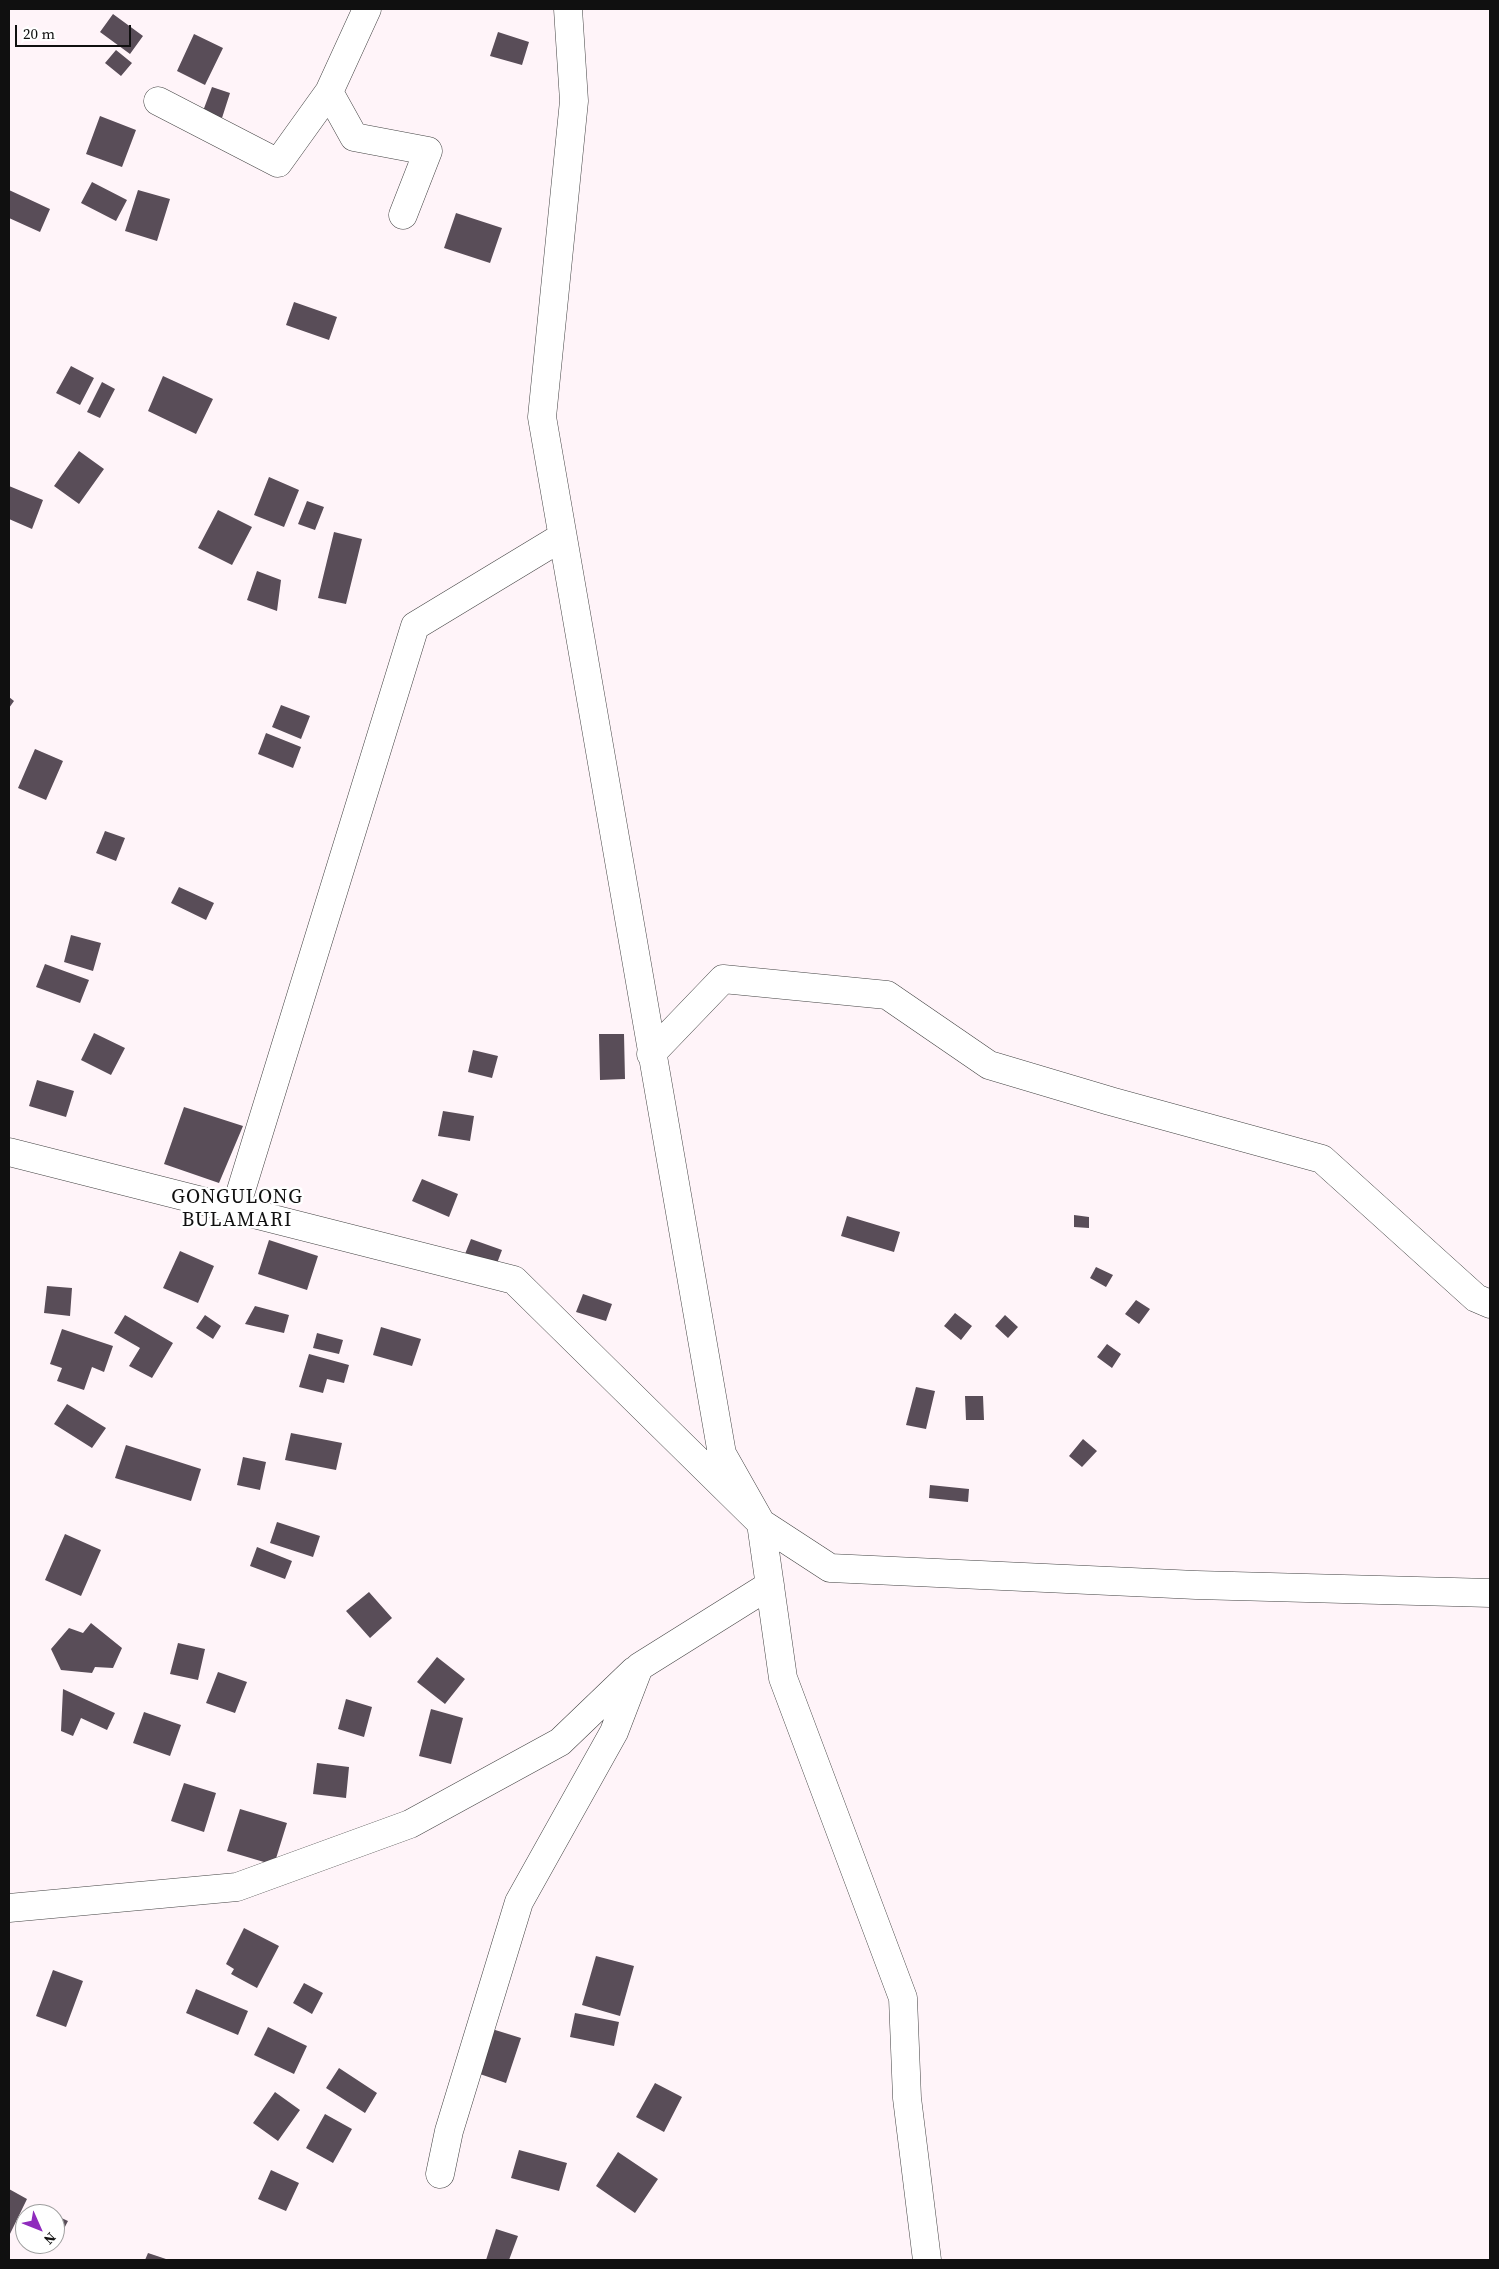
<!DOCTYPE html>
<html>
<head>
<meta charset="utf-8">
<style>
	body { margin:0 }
	#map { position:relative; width:1499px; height:2269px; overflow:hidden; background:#fff4f9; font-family:"Source Serif 4",serif }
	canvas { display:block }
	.frame { position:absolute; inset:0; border:10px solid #101010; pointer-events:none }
	.north { position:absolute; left:15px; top:2204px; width:50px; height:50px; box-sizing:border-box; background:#fff; border:1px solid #9f9f9f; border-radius:50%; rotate:134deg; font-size:14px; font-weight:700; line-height:20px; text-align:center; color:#101010 }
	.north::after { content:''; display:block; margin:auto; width:18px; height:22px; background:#8f2bbd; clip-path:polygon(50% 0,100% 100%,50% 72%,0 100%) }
	.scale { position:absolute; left:15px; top:25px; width:116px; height:22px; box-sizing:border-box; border:2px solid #101010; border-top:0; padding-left:6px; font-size:15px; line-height:18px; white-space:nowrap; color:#101010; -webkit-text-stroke:4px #fff; paint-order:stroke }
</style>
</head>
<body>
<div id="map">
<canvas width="1499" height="2269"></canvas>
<div class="frame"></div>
<div class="north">N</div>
<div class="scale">20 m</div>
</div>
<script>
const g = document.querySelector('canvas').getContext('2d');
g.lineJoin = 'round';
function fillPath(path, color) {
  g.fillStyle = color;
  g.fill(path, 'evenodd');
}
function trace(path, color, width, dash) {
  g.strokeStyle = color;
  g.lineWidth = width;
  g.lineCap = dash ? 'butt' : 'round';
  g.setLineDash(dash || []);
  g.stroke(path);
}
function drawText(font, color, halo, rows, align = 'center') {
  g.font = font + ' "Source Serif 4",serif';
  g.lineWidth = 5;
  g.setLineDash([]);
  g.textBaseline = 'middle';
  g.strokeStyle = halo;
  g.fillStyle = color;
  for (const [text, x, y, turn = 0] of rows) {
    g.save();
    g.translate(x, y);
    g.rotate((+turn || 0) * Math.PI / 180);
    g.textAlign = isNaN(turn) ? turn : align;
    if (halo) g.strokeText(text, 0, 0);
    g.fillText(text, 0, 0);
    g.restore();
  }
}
const building = new Path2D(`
	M113 14 143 36 130 54 100 32Z
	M498 32 529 42 522 65 490 56Z
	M194 34 223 48 205 85 177 71Z
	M116 50 132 63 121 76 105 63Z
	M212 87 230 93 222 118 203 111Z
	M100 116 136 130 122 167 86 154Z
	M92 182 127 200 116 221 81 203Z
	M9 190 50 209 40 232 9 218Z
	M138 190 170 199 157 241 125 231Z
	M456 213 502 228 490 263 444 248Z
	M294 302 337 317 329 340 286 325Z
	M71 366 94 378 80 405 56 393Z
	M163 376 213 399 196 434 148 411Z
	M102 382 115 389 100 418 87 412Z
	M79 451 104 469 79 504 54 486Z
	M269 477 299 490 284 527 254 515Z
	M9 486 43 500 32 529 9 519Z
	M307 501 324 507 315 530 298 524Z
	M218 510 252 527 232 565 198 548Z
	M334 532 362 539 346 604 318 598Z
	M257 571 281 580 277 611 247 600Z
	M9 697 14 701 9 708Z
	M281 705 310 716 301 739 272 727Z
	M266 733 301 747 293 768 258 754Z
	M35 749 63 761 46 800 18 788Z
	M105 831 125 838 116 861 96 853Z
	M179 887 214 903 206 920 171 903Z
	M71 935 101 943 93 971 64 962Z
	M45 964 89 980 80 1003 36 987Z
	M94 1033 125 1048 111 1075 81 1060Z
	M599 1034H624L625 1079 600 1080Z
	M473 1050 498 1056 492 1078 468 1072Z
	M37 1080 74 1091 66 1117 29 1106Z
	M184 1107 243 1126 219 1183 164 1164Z
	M443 1111 474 1116 470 1141 438 1136Z
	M422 1179 458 1194 449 1217 412 1201Z
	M1074 1215 1089 1217V1228L1074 1227Z
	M847 1216 900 1232 894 1252 841 1236Z
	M471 1239 502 1250 496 1266 465 1254Z
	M269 1240 318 1256 307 1290 258 1274Z
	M180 1251 214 1266 198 1303 163 1288Z
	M1096 1267 1113 1275 1106 1287 1090 1278Z
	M47 1286 72 1288 70 1316 44 1313Z
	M583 1294 612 1304 606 1321 576 1312Z
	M1136 1300 1150 1309 1139 1324 1125 1314Z
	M255 1306 289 1315 284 1333 245 1324Z
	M955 1313 972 1326 961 1340 944 1326Z
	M125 1315 173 1343 152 1378 129 1366 140 1348 114 1333Z
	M205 1315 221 1326 213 1339 196 1328Z
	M1005 1315 1018 1327 1008 1338 995 1326Z
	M381 1327 421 1339 412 1366 373 1355Z
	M62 1329 113 1346 104 1372 92 1367 84 1390 57 1381 62 1368 50 1364Z
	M317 1333 343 1340 339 1354 313 1348Z
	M1107 1344 1121 1354 1112 1368 1097 1357Z
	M309 1354 349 1365 344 1383 327 1379 323 1393 299 1387Z
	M916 1387 935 1391 926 1429 906 1425Z
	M965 1396H983L984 1420H966Z
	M67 1404 106 1428 92 1448 54 1424Z
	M291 1433 342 1443 336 1470 285 1460Z
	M1083 1439 1097 1451 1082 1467 1069 1456Z
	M126 1445 201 1469 191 1501 115 1478Z
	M243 1457 266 1462 260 1490 237 1485Z
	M930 1485 969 1489 968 1502 929 1498Z
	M277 1522 320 1536 313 1557 270 1543Z
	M65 1534 101 1550 81 1596 45 1580Z
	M257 1547 292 1561 285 1579 250 1566Z
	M369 1592 392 1618 370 1638 346 1611Z
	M91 1623 122 1648 113 1668 95 1667 92 1673 61 1670 51 1649 69 1628 83 1633Z
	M178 1643 205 1649 198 1680 170 1674Z
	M437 1657 465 1679 445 1704 417 1682Z
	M218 1672 247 1682 235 1713 206 1703Z
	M63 1689 115 1713 107 1730 81 1718 73 1736 61 1731Z
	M346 1699 372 1707 364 1737 338 1729Z
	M431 1709 463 1718 451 1764 419 1756Z
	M144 1712 181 1725 170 1756 133 1743Z
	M317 1763 349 1767 346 1798 313 1794Z
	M184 1783 216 1793 204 1832 171 1821Z
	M240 1809 287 1823 274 1865 227 1851Z
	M244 1928 279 1946 257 1988 231 1974 234 1969 226 1964Z
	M596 1956 634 1966 620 2016 582 2005Z
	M53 1970 83 1981 66 2027 36 2016Z
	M304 1983 323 1993 312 2014 293 2003Z
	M196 1989 248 2011 238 2035 186 2013Z
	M575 2013 619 2022 614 2046 570 2037Z
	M268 2027 307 2046 294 2074 254 2055Z
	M492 2029 521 2038 506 2083 477 2073Z
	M339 2068 377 2093 365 2113 326 2088Z
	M655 2083 682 2097 664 2132 636 2117Z
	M275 2092 300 2110 278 2141 253 2123Z
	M325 2114 352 2129 333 2163 306 2148Z
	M519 2150 567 2163 559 2191 511 2178Z
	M618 2152 658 2179 635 2213 596 2186Z
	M271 2170 299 2183 286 2211 258 2199Z
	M9 2189 27 2199 9 2236Z
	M39 2207 54 2214H35Z
	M55 2215 68 2221 56 2244 55 2243Z
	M496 2229 518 2236 509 2260H486Z
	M148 2253 169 2260H145Z`);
const street = new Path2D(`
	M568 9 574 101 542 417 722 1454 761 1523 830 1568 1196 1585 1490 1593
	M329 92 354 137 428 151 403 215
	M158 101 278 163 329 92 367 9
	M651 1054 723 979 887 995 989 1065 1110 1101 1322 1159 1476 1298 1490 1304
	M9 1152 514 1280 761 1523 783 1678 903 1998 907 2098 927 2260
	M235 1210 415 626 562 537
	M9 1908 237 1887 410 1824 560 1742 634 1671
	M440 2174 449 2131 519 1902 614 1732 639 1667 770 1585`);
const quarterNames = [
	["GONGULONG",237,1198],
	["BULAMARI",237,1221]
];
fillPath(building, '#594d58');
trace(street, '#434343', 29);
trace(street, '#fff', 28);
g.letterSpacing = '1px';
drawText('20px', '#101010', '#fff', quarterNames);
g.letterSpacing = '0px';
</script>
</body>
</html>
